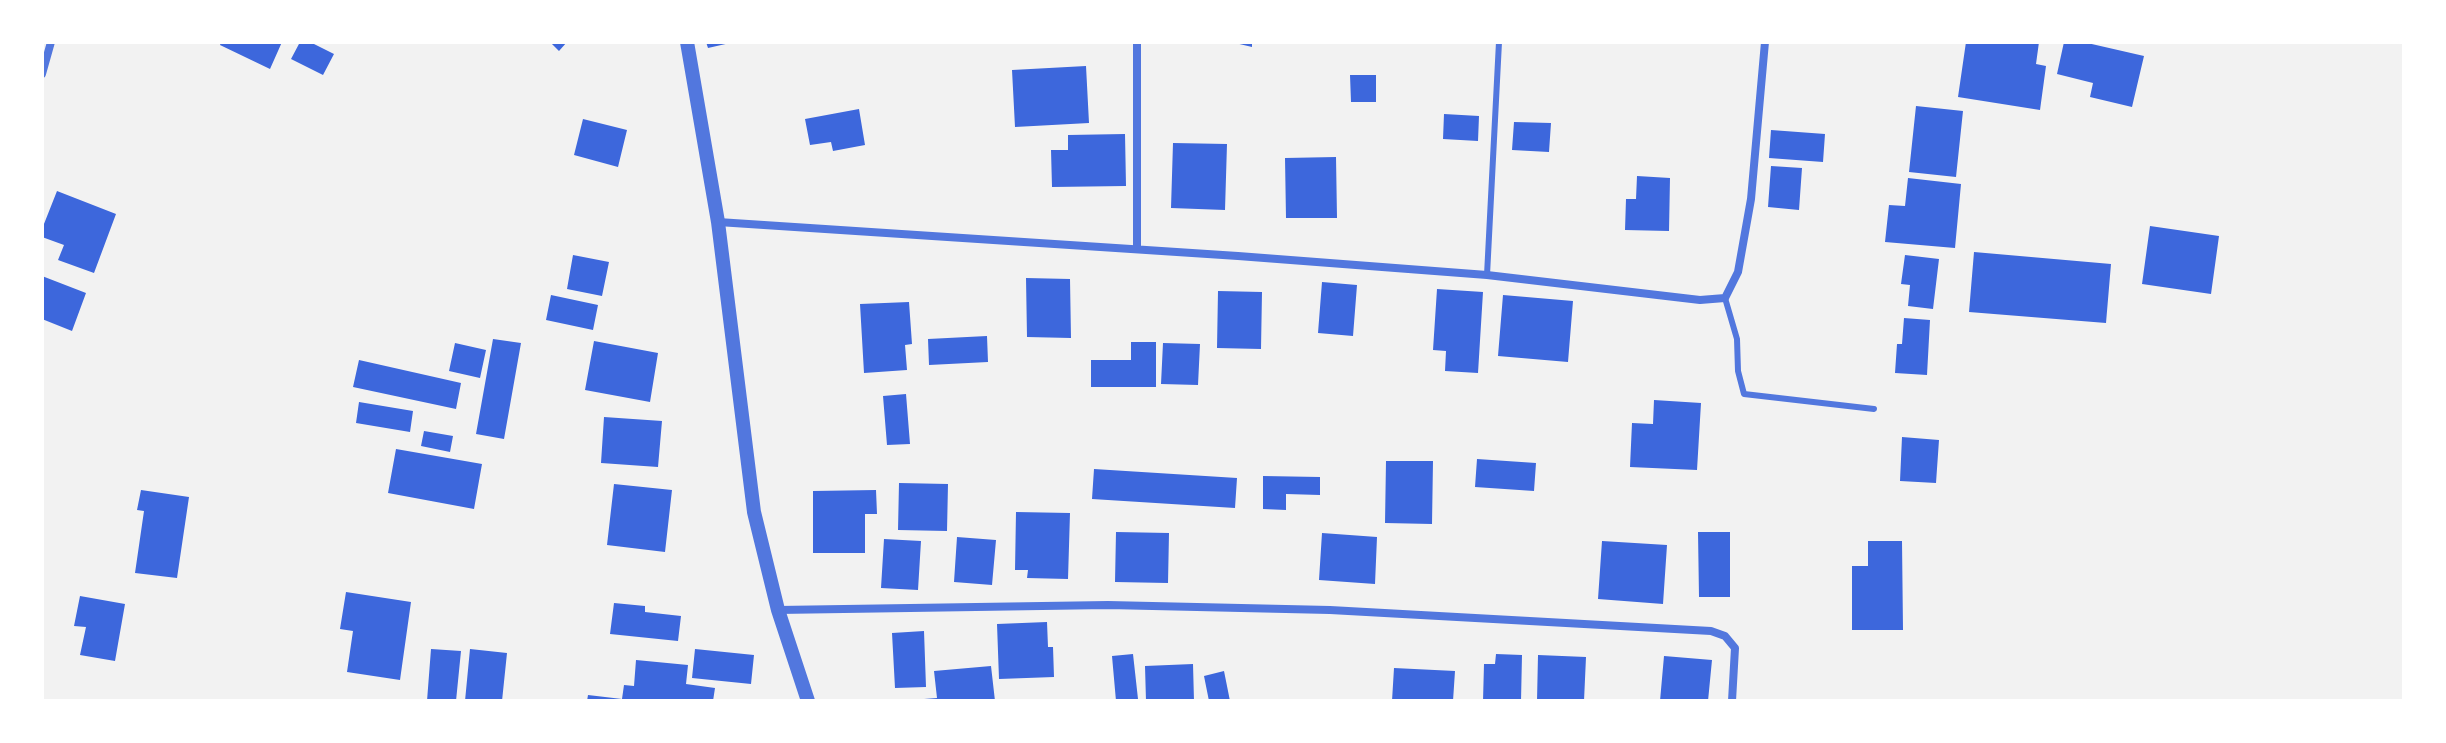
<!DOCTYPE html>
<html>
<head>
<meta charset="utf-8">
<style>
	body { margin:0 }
	#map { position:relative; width:2446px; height:743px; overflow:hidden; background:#f2f2f2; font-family:Ubuntu,sans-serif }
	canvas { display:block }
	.frame { position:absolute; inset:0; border:44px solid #fff; pointer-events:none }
</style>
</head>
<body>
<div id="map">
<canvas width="2446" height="743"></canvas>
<div class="frame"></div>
</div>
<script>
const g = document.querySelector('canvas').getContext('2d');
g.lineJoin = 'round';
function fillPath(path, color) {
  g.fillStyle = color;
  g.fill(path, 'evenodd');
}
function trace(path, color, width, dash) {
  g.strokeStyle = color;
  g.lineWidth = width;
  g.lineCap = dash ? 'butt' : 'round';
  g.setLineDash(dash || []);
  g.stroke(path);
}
const building = new Path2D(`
	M221 42H282L270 69 220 45Z
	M300 42H310L334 54 323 75 291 59Z
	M550 42H567L559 51Z
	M706 42H730V43L708 48Z
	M1231 42H1252V47Z
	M1966 42H2039L2036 64 2046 66 2040 110 1958 97Z
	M2064 42H2083L2144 56 2132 107 2090 97 2093 83 2057 74Z
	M1086 66 1089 123 1015 127 1012 70Z
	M1350 75H1376V102H1351Z
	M1916 106 1963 111 1956 177 1909 172Z
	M859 109 865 145 833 151 831 142 810 145 805 119Z
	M1444 114 1479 116 1478 141 1443 139Z
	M583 119 627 130 618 167 574 155Z
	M1514 122 1551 123 1549 152 1512 150Z
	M1771 130 1825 134 1823 162 1769 158Z
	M1125 134 1126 186 1052 187 1051 150H1068V135Z
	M1173 143 1227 144 1225 210 1171 208Z
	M1336 157 1337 218H1286L1285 158Z
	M1771 166 1802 168 1799 210 1768 207Z
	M1637 176 1670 178 1669 231 1625 230 1626 199H1636Z
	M1908 178 1961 184 1955 248 1885 242 1889 205 1905 206Z
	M57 191 116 214 94 273 58 260 64 245 42 237V229Z
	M2150 226 2219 236 2211 294 2142 284Z
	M1974 252 2111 264 2106 323 1969 312Z
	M573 255 609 262 602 296 567 289Z
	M1905 255 1939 259 1933 309 1908 306 1910 285 1901 284Z
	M42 276 86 293 72 331 42 319Z
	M1026 278 1070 279 1071 338 1027 337Z
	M1322 282 1357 285 1353 336 1318 333Z
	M1437 289 1483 292 1478 373 1445 371 1446 351 1433 350Z
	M1218 291 1262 292 1261 349 1217 348Z
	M551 295 598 305 593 330 546 320Z
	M1503 295 1573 301 1568 362 1498 356Z
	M909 302 912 344 905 345 907 370 864 373 860 304Z
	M1904 318 1930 320 1927 375 1895 373 1897 344H1902Z
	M987 336 988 362 929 365 928 339Z
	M493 339 521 343 504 439 476 434Z
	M594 341 658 353 650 402 585 390Z
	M1131 342H1156V387H1091V360H1131Z
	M455 343 486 350 480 378 449 371Z
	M1163 343 1200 344 1198 385 1161 384Z
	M359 360 461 383 456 409 353 387Z
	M906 394 910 444 887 445 883 396Z
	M1654 400 1701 403 1697 470 1630 467 1632 423 1653 424Z
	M359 402 413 411 410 432 356 423Z
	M604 417 662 421 658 467 601 463Z
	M424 431 453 436 450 452 421 446Z
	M1902 437 1939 440 1936 483 1900 481Z
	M396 449 482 464 474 509 388 493Z
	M1477 459 1536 463 1534 491 1475 487Z
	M1386 461H1433L1432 524 1385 523Z
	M1094 469 1237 478 1235 508 1092 499Z
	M1263 476 1320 477V495L1286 494V510L1263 509Z
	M899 483 948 484 947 531 898 530Z
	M614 484 672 490 665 552 607 545Z
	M141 490 189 497 177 578 135 573 144 511 137 510Z
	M876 490 877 514H865V553H813V491Z
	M1016 512 1070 513 1068 579 1027 578 1028 570H1015Z
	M1116 532 1169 533 1168 583 1115 582Z
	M1698 532H1730V597H1699Z
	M1322 533 1377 537 1375 584 1319 580Z
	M957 537 996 540 992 585 954 582Z
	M884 539 921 541 918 590 881 588Z
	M1602 541 1667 545 1663 604 1598 599Z
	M1868 541H1902L1903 630H1852V566H1868Z
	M346 592 411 602 400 680 347 672 353 631 340 629Z
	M80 596 125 604 115 661 80 655 86 627 74 626Z
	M614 603 645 606V612L681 616 678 641 610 634Z
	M1047 622 1048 647H1053L1054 677 999 679 997 624Z
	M924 631 926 687 895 688 892 633Z
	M431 649 461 651 456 701H427Z
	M470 649 507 653 502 701H465Z
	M695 649 754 655 751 684 692 678Z
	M1133 654 1138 699 1116 701 1112 656Z
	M1496 654 1522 655 1521 701H1483L1484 664H1495Z
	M1538 655 1586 657 1584 701H1537Z
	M1664 656 1712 660 1708 701H1660Z
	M636 660 688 665 686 684 715 688 713 701H587L588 695 622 699 624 685 634 686Z
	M1193 664 1194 701H1146L1145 666Z
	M991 666 995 701H924V699L937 698 934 671Z
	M1394 668 1455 671 1453 701H1392Z
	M1224 671 1230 701H1209L1204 676Z`);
const service = new Path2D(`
	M1487 275 1499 42
	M1725 298 1737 339 1738 371 1744 394 1874 409`);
const minor = new Path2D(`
	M42 74 51 42
	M718 222 1238 256 1487 275 1700 300 1725 298 1738 272 1751 199 1765 42
	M1137 249V42
	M778 610 1108 605 1330 610 1711 631 1725 636 1735 648 1732 701`);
const tertiary = new Path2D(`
	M687 42 718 222 754 512 778 610 808 701`);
fillPath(building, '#3d67dc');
trace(service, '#5277de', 6);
trace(minor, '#5277de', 8);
trace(tertiary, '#5277de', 14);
</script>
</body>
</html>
